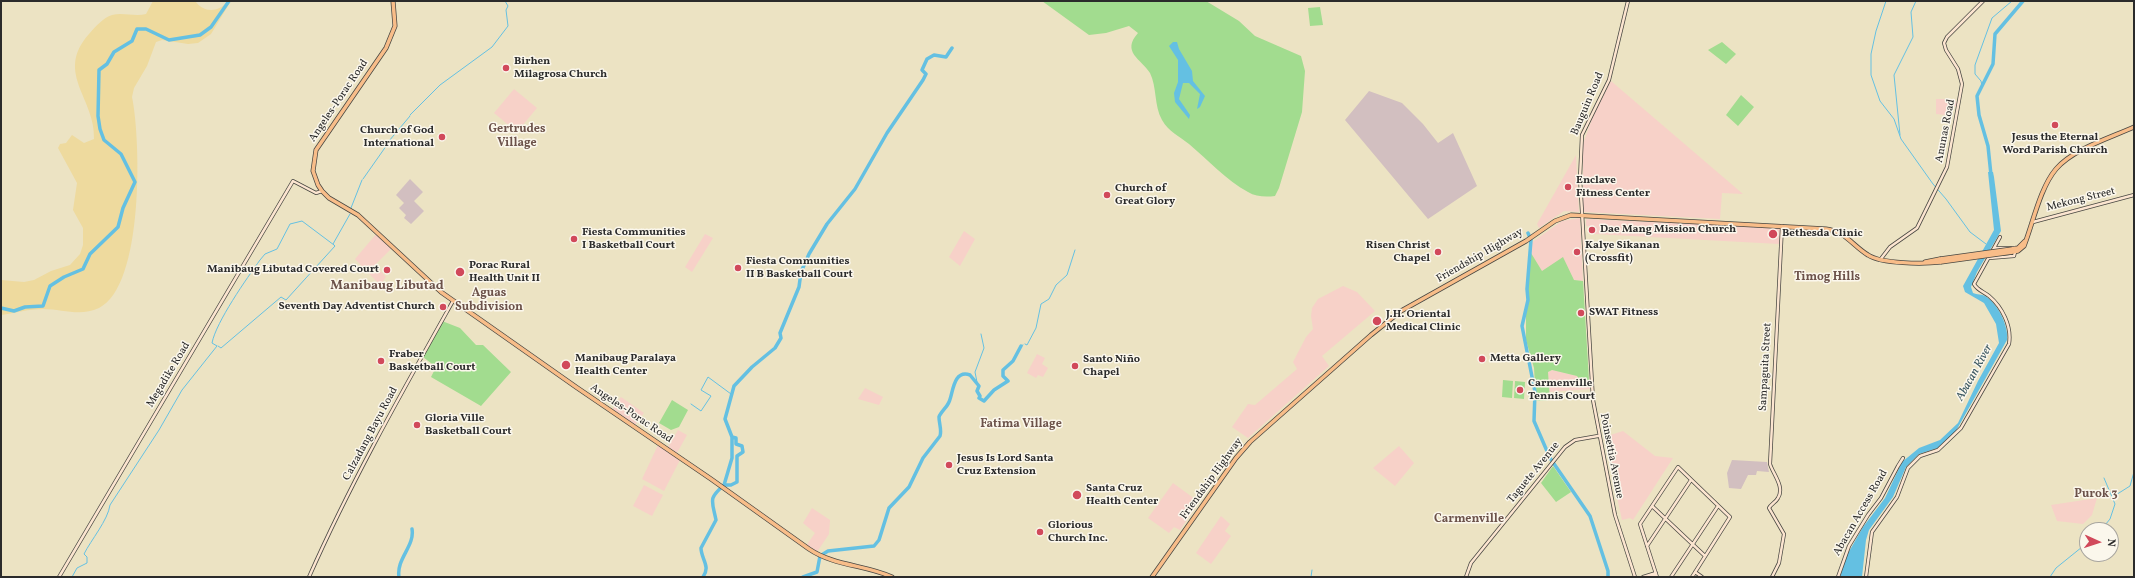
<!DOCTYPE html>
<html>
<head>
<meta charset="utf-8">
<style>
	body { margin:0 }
	#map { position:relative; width:2135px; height:578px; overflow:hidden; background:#ece3c3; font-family:Vollkorn,serif }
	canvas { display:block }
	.frame { position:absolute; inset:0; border:2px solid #2b2b2b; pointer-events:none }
	.north { position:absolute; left:2079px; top:522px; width:40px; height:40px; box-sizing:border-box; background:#fbf7ec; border:1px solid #a8a59f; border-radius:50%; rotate:93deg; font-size:11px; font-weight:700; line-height:16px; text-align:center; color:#2b2b2b }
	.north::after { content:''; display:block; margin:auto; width:14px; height:18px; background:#d1495b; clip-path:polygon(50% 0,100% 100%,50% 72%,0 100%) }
</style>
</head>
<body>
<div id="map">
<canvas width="2135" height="578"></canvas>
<div class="frame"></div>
<div class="north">N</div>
</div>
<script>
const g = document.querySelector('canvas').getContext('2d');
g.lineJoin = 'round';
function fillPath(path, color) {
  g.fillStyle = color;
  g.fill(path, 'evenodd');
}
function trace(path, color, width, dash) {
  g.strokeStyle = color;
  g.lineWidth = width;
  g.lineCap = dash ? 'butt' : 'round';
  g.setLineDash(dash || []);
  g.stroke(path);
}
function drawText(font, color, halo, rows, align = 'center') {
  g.font = font + ' Vollkorn,serif';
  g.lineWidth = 3;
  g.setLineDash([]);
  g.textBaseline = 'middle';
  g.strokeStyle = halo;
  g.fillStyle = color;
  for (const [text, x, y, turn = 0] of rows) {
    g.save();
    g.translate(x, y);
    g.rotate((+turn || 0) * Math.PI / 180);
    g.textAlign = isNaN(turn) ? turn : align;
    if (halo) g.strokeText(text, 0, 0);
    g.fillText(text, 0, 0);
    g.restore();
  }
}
const built = new Path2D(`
	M1611 81 1743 194 1722 193 1720 219 1583 212V144L1593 116Z
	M514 89 537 108 517 132 494 113Z
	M1936 99H1955L1958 106 1948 107 1946 115 1936 114Z
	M1576 155 1579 212 1564 211 1539 228 1537 224Z
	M1580 218 1583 281 1574 280 1542 272 1531 253V243L1562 221Z
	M1586 219 1780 228 1779 244 1595 234V227L1586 226Z
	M964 231 975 239 960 266 949 257Z
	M377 233 391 249 375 265 386 277 380 285 355 259Z
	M705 234 713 238 692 272 685 267Z
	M1343 286 1357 292 1375 311 1322 356 1329 366 1248 438 1232 427 1248 404 1255 405 1297 369 1293 362 1306 337 1313 329 1311 316 1312 308 1318 299Z
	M1037 354 1045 358 1042 364 1048 368 1043 377 1038 375 1036 378 1027 373Z
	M1553 370 1577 376 1580 380H1589L1590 389 1549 392 1548 372Z
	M865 388 883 397 879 405 858 399Z
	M621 397 644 413 635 425 612 410Z
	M678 430 687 435 677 453 668 447Z
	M1623 431 1655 456 1673 458 1633 520 1630 518 1622 520 1604 437Z
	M658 445 680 460 664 491 642 479Z
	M1399 446 1414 463 1395 486 1373 468Z
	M1173 483 1199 502 1180 530 1174 527 1169 533 1148 518Z
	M644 485 663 495 652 516 633 506Z
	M2097 498 2092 515 2083 524 2057 521 2051 505Z
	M812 508 830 520 829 534 817 552 806 546 815 533 803 523Z
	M1221 516 1230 524 1225 531 1231 536 1211 564 1196 553Z`);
const industrial = new Path2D(`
	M1369 91 1402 103 1423 124 1438 143 1453 133 1477 186 1428 219 1345 120Z
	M410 179 423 192 414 201 424 211 411 224 404 218 406 215 399 208 404 203 396 195Z
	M1732 460 1767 462 1769 472 1757 471 1756 475H1748L1741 489 1729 488 1727 473Z`);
const green = new Path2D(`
	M1042 1H1206L1239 21 1255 36 1301 56 1305 71 1302 112 1279 188 1275 196C1266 197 1256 197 1248 192 1226 180 1208 160 1189 144 1179 136 1169 132 1162 120 1154 106 1157 87 1150 73 1141 59 1121 52 1138 33L1129 26 1106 33 1089 35Z
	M1320 7 1323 25 1310 26 1308 8Z
	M1722 42 1736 54 1726 64 1708 50Z
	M1741 95 1754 107 1738 126 1726 115Z
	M1531 253 1542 271 1563 257 1574 280 1583 281 1589 380H1580L1577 376 1552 370 1548 372 1550 400 1536 401 1534 368 1526 340V309Z
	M442 321 460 328 476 345H483L511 372 481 406 431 377 436 367 423 357Z
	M1503 380 1513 381 1512 398 1502 397Z
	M1515 381 1525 382 1524 399 1514 398Z
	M672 400 688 410 679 427 671 430 659 423Z
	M1553 466 1571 492 1556 502 1541 483Z`);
const sand = new Path2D(`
	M153 1H195C204 13 218 13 228 1H231L211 34 198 43 188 44 162 40 156 42 147 66 134 88 132 97C141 140 144 286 99 308 80 317 63 309 43 309 29 309 15 313 1 315V280L24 282 34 280 51 271 70 265 80 254 83 245V228L73 210 77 183 58 148 60 144 66 143 72 135 84 143 94 139C96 99 54 73 89 34 96 26 103 18 112 15 123 12 135 17 146 14Z`);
const water = new Path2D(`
	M1173 42H1177L1179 49 1192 71 1193 81 1205 96 1200 107 1197 109 1200 94 1189 83H1183L1179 99 1190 115 1189 119 1175 102 1174 93 1178 82V60L1169 46Z
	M1988 172H1993L1994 177 2001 231 1977 272 1971 287 1973 293C1977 295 1982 294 1985 296 1998 303 2009 327 2007 340L1956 431 1938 448 1919 454 1906 467 1893 497 1869 530 1866 540 1862 577H1840L1847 555 1863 527 1885 498 1902 462 1919 448 1940 440 1958 423 1978 381 1999 343 1996 324 1984 303 1965 292 1963 286 1994 230Z`);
const stream = new Path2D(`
	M1886 1 1876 31 1871 54V75L1880 101 1894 119 1901 139 1933 184 1946 199 1970 232 1986 244
	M1982 86 1981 81 1975 74V65L1992 18 2012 1
	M410 115 440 85 492 47 508 26 506 10 508 6 505 1
	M1900 135 1894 75 1913 37 1911 12 1916 1
	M389 141 410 116
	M363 179 389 142
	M351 208 362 180
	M1025 344 1027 345 1036 328 1041 304 1049 299 1056 285 1067 275 1075 250
	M218 346 221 348 281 297 286 300 335 246 333 244 350 214
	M1021 346 1023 345
	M977 382 975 372 984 348 981 334
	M691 404 701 411 711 396 701 390 708 377 731 394
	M2111 498 2130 486 2134 472
	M2101 530 2110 519 2115 504 2104 478
	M72 577 77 568 87 563V557L84 554C91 540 108 520 110 505L159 430 182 390 217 346 212 343C216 322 247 278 260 260L265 254 277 249 290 224 302 221 334 245
	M1311 577 1312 570
	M2050 577 2056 568 2087 543`);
const river = new Path2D(`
	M1991 175 1988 146 1979 115 1977 96 1993 64 1995 34 2023 1
	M1528 233 1531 240 1527 289 1528 300 1522 326 1535 392 1534 421 1550 458 1590 516 1608 571V577
	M1 308 14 311 25 307 43 306 50 286 64 277 83 269 90 254 118 227 123 208 135 182 121 154 104 140 100 129 98 116 99 70 107 64 114 52 132 41 137 29H146L169 40 200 35 211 27 229 1
	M724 485 732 458V437
	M399 577C396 559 415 546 412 529
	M703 577C711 566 701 559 701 548L716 520C712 500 708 499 724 485H731L737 482V456L743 452 742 446 736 444V438L732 437 725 419 734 386 752 367 775 348 781 338 780 333 799 287 801 272 809 254 827 224 855 189 887 133 923 80 926 74 922 70 927 59 934 55 946 57 952 48
	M803 577 817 572 820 556 828 551 874 546 879 540 889 508 909 487 923 458 940 436C942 430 939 424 939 417 940 413 947 407 949 402 953 394 953 369 970 375L979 386 977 391 980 396 979 398 984 401 994 390 1008 381 1003 376V370L1013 361 1021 346`);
const secondary = new Path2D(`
	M1628 1 1609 80 1582 135 1580 178 1593 400 1615 515 1635 577
	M2033 222 2134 195
	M1994 248H2015
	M1989 258 2014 256 2015 252
	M1880 260 1890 247 1917 228 1947 167 1962 84 1958 69 1946 50 1944 43 1947 37 1983 1
	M1652 506 1705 556
	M1647 546 1691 480
	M1695 572 1702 577
	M59 577 293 181 316 193 322 191
	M309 577C351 482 402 392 453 301
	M1466 577 1471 563 1565 447 1575 440 1598 436
	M1643 577 1656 573
	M1651 577 1656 575
	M1657 577 1640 524 1678 467 1730 517 1692 577
	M1671 577 1718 506
	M1772 577 1779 563 1784 534 1769 508C1771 504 1776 502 1778 498 1785 487 1773 474 1770 464L1782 226
	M1838 577 1849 546 1868 515 1881 498 1898 466 1903 458
	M1866 577 1872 532 1897 497 1908 468 1920 456 1938 450 1961 428 2009 344C2012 326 2002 307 1989 296 1984 292 1977 290 1974 284L2000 237`);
const primary = new Path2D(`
	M393 1 395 26 386 48 316 150 313 171 318 185 322 191 329 198 358 215 441 292 576 387 711 479 809 549C834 566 866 565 892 577
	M2012 249 2018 248 2025 241
	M2013 252 2018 251 2024 246C2033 223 2040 188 2056 169 2073 149 2110 138 2134 127
	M1925 262 1940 259
	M1152 577 1236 458 1250 442 1371 335 1401 311 1526 241 1555 221 1571 215 1826 229C1845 231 1853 246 1868 255 1882 264 1923 264 1941 262`);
const primaryBridge = new Path2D(`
	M1940 259 2012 249
	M1941 262 2013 252`);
const markers = [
	[506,68,4,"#d1495b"],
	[2055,125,4,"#d1495b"],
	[442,137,4,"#d1495b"],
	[1568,187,4,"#d1495b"],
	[1107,195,4,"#d1495b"],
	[1592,230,4,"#d1495b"],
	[1773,234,5,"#d1495b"],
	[574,239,4,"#d1495b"],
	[1438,252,4,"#d1495b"],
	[1577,252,4,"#d1495b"],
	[738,268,4,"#d1495b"],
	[387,270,4,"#d1495b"],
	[460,272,5,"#d1495b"],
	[443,307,4,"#d1495b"],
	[1581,313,4,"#d1495b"],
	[1377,321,5,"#d1495b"],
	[1482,359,4,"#d1495b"],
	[381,361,4,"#d1495b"],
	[566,365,5,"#d1495b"],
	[1075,366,4,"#d1495b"],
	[1520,390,4,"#d1495b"],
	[417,425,4,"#d1495b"],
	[949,465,4,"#d1495b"],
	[1077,495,5,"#d1495b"],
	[1040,532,4,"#d1495b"]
];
const poiNames = [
	["Birhen",514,62],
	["Milagrosa Church",514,75],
	["Church of God",434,131,"right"],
	["International",434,144,"right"],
	["Jesus the Eternal",2055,138,"center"],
	["Word Parish Church",2055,151,"center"],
	["Enclave",1576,181],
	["Fitness Center",1576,194],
	["Church of",1115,189],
	["Great Glory",1115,202],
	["Dae Mang Mission Church",1600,230],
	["Fiesta Communities",582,233],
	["I Basketball Court",582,246],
	["Bethesda Clinic",1782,234],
	["Risen Christ",1430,246,"right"],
	["Chapel",1430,259,"right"],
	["Kalye Sikanan",1585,246],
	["(Crossfit)",1585,259],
	["Fiesta Communities",746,262],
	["II B Basketball Court",746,275],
	["Porac Rural",469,266],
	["Health Unit II",469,279],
	["Manibaug Libutad Covered Court",379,270,"right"],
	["Seventh Day Adventist Church",435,307,"right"],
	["SWAT Fitness",1589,313],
	["J.H. Oriental",1386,315],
	["Medical Clinic",1386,328],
	["Fraber",389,355],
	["Basketball Court",389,368],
	["Manibaug Paralaya",575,359],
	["Health Center",575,372],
	["Metta Gallery",1490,359],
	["Santo Niño",1083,360],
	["Chapel",1083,373],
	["Carmenville",1528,384],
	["Tennis Court",1528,397],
	["Gloria Ville",425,419],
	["Basketball Court",425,432],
	["Jesus Is Lord Santa",957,459],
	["Cruz Extension",957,472],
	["Santa Cruz",1086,489],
	["Health Center",1086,502],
	["Glorious",1048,526],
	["Church Inc.",1048,539]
];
const streetNames = [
	["Angeles-Porac Road",339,101,-56],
	["Bauguin Road",1588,104,-67],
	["Anunas Road",1946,131,-79],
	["Mekong Street",2081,200,-14],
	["Friendship Highway",1480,256,-30],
	["Sampaguita Street",1766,367,-87],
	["Megadike Road",169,375,-59],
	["Angeles-Porac Road",631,414,34],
	["Calzadang Bayu Road",371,434,-62],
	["Poinsettia Avenue",1611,456,79],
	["Taguete Avenue",1534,473,-51],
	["Friendship Highway",1212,479,-54],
	["Abacan Access Road",1861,513,-60]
];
const neighbourhoodNames = [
	["Gertrudes",517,130],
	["Village",517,144],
	["Timog Hills",1827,278],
	["Aguas",489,294],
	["Subdivision",489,308],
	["Fatima Village",1021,425],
	["Purok 3",2096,495],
	["Carmenville",1469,520]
];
const waterNames = [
	["Abacan River",1975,373,-61]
];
const quarterNames = [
	["Manibaug Libutad",387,287]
];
fillPath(built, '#f7d1c8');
fillPath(industrial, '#d2bfc0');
fillPath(green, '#a2dc8f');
fillPath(sand, '#eeda9e');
fillPath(water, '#64c0e2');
trace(stream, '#64c0e2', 1);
trace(river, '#64c0e2', 3.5);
trace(secondary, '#484742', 4);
trace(primary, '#484742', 5);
trace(secondary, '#fce5d0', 2.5);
trace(primary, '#f8bd89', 3.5);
trace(primaryBridge, '#484742', 5, []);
trace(primaryBridge, '#f8bd89', 3.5);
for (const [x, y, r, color] of markers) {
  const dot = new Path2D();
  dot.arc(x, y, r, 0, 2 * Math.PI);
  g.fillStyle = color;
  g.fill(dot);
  trace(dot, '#fbf7ec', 1.5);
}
drawText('bold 11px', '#2b2b2b', '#fbf7ec', poiNames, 'left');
drawText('11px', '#2b2b2b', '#fbf7ec', streetNames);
drawText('bold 12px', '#6c524a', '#fbf7ec', neighbourhoodNames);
drawText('italic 12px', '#3c5862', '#fbf7ec', waterNames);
drawText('bold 13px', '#6c524a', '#fbf7ec', quarterNames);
</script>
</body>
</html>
